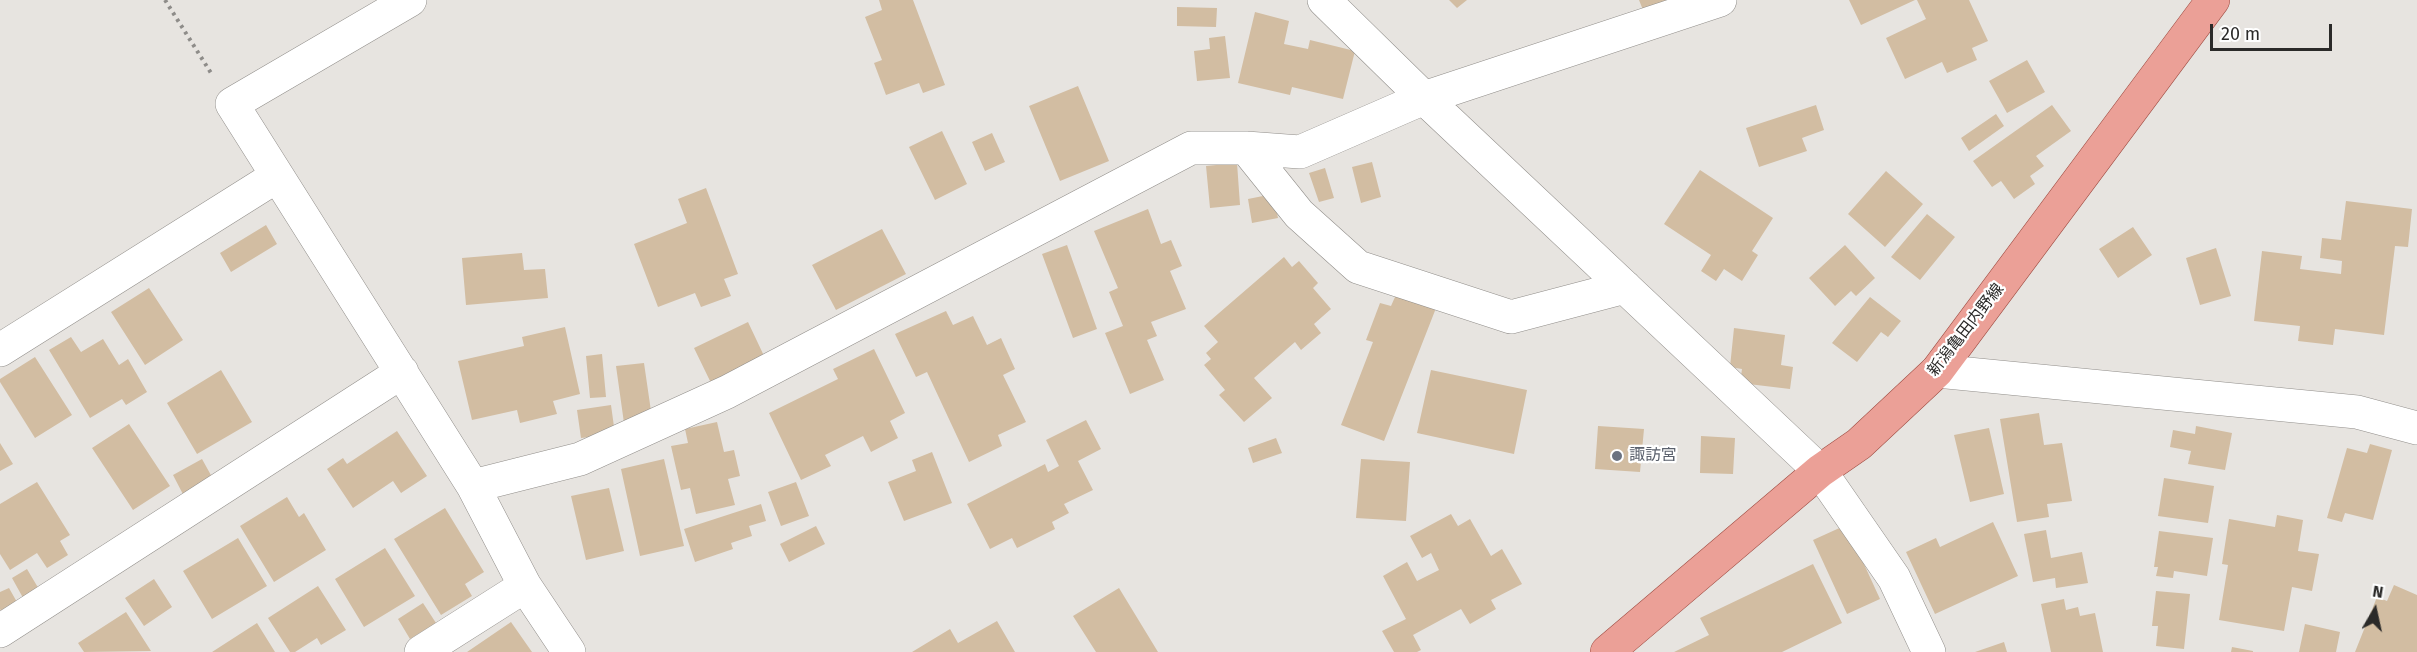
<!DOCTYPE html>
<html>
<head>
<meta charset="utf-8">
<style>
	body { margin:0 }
	#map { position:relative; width:2417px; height:652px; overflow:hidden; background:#e7e4e0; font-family:"Fira Sans",sans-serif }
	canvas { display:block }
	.north { position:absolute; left:2345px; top:580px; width:60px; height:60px; -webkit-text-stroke:4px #fff; paint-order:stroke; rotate:9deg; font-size:16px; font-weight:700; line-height:24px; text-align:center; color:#2b2a29 }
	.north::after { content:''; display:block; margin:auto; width:21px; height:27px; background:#2b2a29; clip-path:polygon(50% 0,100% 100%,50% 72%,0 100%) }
	.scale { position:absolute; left:2210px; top:24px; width:122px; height:27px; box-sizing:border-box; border:3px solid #2b2a29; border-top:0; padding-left:8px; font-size:18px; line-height:21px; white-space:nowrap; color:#2b2a29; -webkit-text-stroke:4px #fff; paint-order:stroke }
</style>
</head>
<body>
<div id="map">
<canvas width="2417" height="652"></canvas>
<div class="north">N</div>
<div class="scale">20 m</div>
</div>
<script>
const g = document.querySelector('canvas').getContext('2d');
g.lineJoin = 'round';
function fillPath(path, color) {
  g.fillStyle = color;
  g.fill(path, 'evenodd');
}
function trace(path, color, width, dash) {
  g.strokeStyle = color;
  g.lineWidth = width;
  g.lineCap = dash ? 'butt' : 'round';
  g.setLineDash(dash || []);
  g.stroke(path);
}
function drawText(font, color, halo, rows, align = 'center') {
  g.font = font + ' "Fira Sans","Noto Sans JP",sans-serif';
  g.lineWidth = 4.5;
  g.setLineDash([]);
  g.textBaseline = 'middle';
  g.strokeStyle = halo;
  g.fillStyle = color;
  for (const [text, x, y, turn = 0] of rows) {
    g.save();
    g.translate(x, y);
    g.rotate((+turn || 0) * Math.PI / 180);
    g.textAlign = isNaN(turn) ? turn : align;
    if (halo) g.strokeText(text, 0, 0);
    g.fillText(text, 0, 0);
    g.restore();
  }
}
const building = new Path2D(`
	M879 0H913L945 85 923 93 919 83 886 95 874 63 882 60 865 17 882 10Z
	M1449 0H1467L1457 8Z
	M1639 0H1686L1645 15Z
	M1849 0H1915L1861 25Z
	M1917 0H1969L1988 41 1972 48 1977 60 1947 73 1942 62 1905 79 1886 38 1926 19Z
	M1177 7 1217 8 1216 27 1177 26Z
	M1255 12 1289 21 1284 44 1308 49 1310 40 1355 51 1343 99 1292 87 1290 95 1238 83Z
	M1225 36 1230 78 1197 81 1194 51 1210 49 1209 38Z
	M2027 60 2045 92 2007 113 1989 81Z
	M1078 86 1109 161 1060 181 1029 106Z
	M1816 105 1824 130 1802 138 1807 151 1759 167 1746 128Z
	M2052 105 2071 131 2036 156 2044 166 2030 176 2035 184 2014 199 2001 181 1992 187 1973 161Z
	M1996 114 2004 126 1969 151 1961 138Z
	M942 131 967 184 935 200 909 147Z
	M992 133 1005 162 985 171 972 142Z
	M1372 162 1381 197 1361 203 1352 167Z
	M1237 163 1240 205 1210 208 1206 166Z
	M1325 168 1334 198 1319 202 1309 173Z
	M1700 170 1773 218 1752 251 1758 255 1742 281 1724 269 1716 281 1701 271 1711 255 1664 224Z
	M1886 171 1923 204 1885 247 1848 214Z
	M706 188 738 274 724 279 731 296 701 307 695 293 658 307 634 244 687 223 678 199Z
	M1273 194 1278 218 1252 223 1248 199Z
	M2346 201 2412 209 2408 247 2395 246 2384 335 2335 329 2333 345 2298 341 2300 326 2254 321 2262 251 2302 256 2300 269 2341 274 2342 261 2320 258 2322 238 2341 240Z
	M1148 209 1161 244 1171 240 1182 266 1170 271 1186 309 1151 322 1157 336 1147 340 1164 380 1130 394 1105 333 1123 326 1109 292 1118 288 1094 231Z
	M1927 214 1955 237 1920 280 1891 257Z
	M266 225 277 244 231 272 220 253Z
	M2133 227 2152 255 2118 278 2099 249Z
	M882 229 906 274 836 310 812 265Z
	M1067 245 1097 329 1073 338 1042 254Z
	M1845 245 1875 278 1856 296 1851 291 1835 306 1809 278Z
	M2216 248 2231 296 2200 305 2186 258Z
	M522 253 524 270 545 269 548 298 466 305 462 258Z
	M1284 257 1292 267 1299 261 1318 283 1313 288 1331 309 1314 324 1321 333 1301 350 1295 342 1254 378 1272 398 1244 422 1219 395 1225 390 1204 365 1211 359 1206 353 1218 342 1204 326Z
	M149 288 183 340 145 365 111 312Z
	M1399 288 1438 303 1384 441 1341 425 1373 342 1366 340 1380 303 1391 306Z
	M1870 297 1901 321 1888 337 1881 332 1857 362 1832 343Z
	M946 311 953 325 973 316 987 345 1001 338 1015 369 1003 375 1026 422 998 435 1002 446 969 462 927 372 916 377 895 334Z
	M748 322 765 358 711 383 694 348Z
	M565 327 580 394 553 401 557 414 520 423 517 410 472 420 458 361 524 346 522 337Z
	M1734 328 1785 335 1781 365 1793 367 1790 389 1740 383 1742 369 1730 367Z
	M71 337 81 352 103 339 119 365 128 359 147 392 126 405 122 399 90 418 49 350Z
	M874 349 905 413 890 421 898 438 871 452 863 436 825 455 831 466 801 480 769 413 838 379 833 369Z
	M602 354 606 397 590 398 586 356Z
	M35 357 72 415 35 438 0 382V379Z
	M644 363 652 418 624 423 616 366Z
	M221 370 252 422 197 454 167 403Z
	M1431 370 1527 390 1514 454 1417 433Z
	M611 405 615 434 581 438 577 410Z
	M2039 413 2044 445 2062 443 2072 501 2047 504 2049 517 2017 522 2000 419Z
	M1086 420 1101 449 1078 461 1093 490 1064 504 1069 513 1052 522 1055 529 1017 548 1012 538 990 549 967 504 1045 464 1048 472 1059 466 1046 440Z
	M717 422 724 452 734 450 740 476 728 479 735 505 696 514 690 488 681 490 671 446 688 443 685 429Z
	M129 424 170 486 133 510 92 448Z
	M1598 426 1644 429 1640 472 1595 469Z
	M2196 426 2232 433 2225 470 2188 464 2191 451 2170 447 2173 430 2195 434Z
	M1989 428 2004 494 1970 502 1954 435Z
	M397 431 427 476 401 493 393 481 353 508 327 469 343 458 347 464Z
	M1701 436 1735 438 1733 474 1700 473Z
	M1276 438 1282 453 1253 463 1248 448Z
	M0 443 13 464 0 471Z
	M2370 444 2392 450 2373 520 2345 513 2342 522 2327 518 2347 448 2367 453Z
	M932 452 952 503 904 521 888 482 916 471 912 460Z
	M202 459 217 486 187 502 173 475Z
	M664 459 684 546 640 556 621 469Z
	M1361 459 1410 462 1406 521 1356 518Z
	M2164 478 2214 486 2208 523 2158 516Z
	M37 482 70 535 60 541 68 555 47 568 37 553 10 570 0 554V504Z
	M796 482 809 516 781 526 768 492Z
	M609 488 624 551 586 560 571 496Z
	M287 497 299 517 304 513 326 550 274 582 240 526Z
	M761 504 766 521 749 526 752 536 731 543 733 549 695 562 684 529Z
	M445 508 484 572 465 584 472 596 441 615 394 539Z
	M1451 514 1458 526 1470 519 1491 556 1502 549 1522 584 1491 600 1496 609 1470 624 1461 609 1413 635 1421 650 1417 652H1394L1382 631 1406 619 1383 576 1407 562 1417 581 1439 570 1431 553 1422 558 1410 536Z
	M2277 515 2303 520 2298 551 2319 554 2312 591 2292 587 2284 631 2219 620 2228 565 2222 564 2229 519 2275 527Z
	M1993 522 2018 576 1935 614 1906 552 1936 538 1940 547Z
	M1846 525 1880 599 1847 614 1813 540Z
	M816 526 825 544 789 562 780 544Z
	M2046 530 2051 558 2082 552 2088 583 2056 588 2055 578 2033 582 2024 534Z
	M2159 531 2213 538 2207 576 2174 571 2173 578 2156 576 2158 567H2154Z
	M238 538 267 586 212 619 183 571Z
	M385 548 415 596 364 627 335 579Z
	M1813 564 1842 623 1782 652H1674L1709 635 1700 618Z
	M27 569 43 596 27 605 12 578Z
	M154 579 172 607 144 626 125 598Z
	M2394 585 2417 595V652H2355L2377 597 2387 601Z
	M318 586 346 630 321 645 317 638 295 652H290L268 618Z
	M9 588 22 611 6 620 0 609V592Z
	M1119 588 1158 652H1096L1073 616Z
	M2156 591 2190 594 2184 649 2156 646 2158 626H2152Z
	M2064 599 2066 610 2078 607 2080 616 2095 613 2103 652H2051L2041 604Z
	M423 603 436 623 410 639 398 619Z
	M126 612 151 651 84 652 78 643Z
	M997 621 1015 652H912L950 629 958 643Z
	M511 622 532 652H467Z
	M257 623 275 652H212Z
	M2305 624 2340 632 2336 652H2299Z
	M2004 642 2007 652H1975Z
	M2232 647 2253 651V652H2231Z`);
const path = new Path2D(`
	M165 0 211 73`);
const minor = new Path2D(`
	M410 0 232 104 473 486 525 586 569 652
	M1324 0 1424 98 1820 471 1894 578 1929 652
	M1246 148 1299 214 1358 267 1511 317 1625 287
	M0 350 277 176
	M1937 371 2357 412 2417 428
	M473 486 580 459 727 392 1191 148H1246L1300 152 1424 98 1720 0
	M0 631 402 372
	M421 652 525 586`);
const major = new Path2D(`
	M1607 652 1820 471 1859 444 1937 371 2213 0`);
const markers = [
	[1617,456,6,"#6b7280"]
];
const streetNames = [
	["新潟亀田内野線",1966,330,-52]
];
const worshipNames = [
	["諏訪宮",1629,456]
];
fillPath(building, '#d2bda2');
trace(minor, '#918e8a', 34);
trace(major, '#9f4d43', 34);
trace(path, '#8e8c89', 4, [3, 4.5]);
trace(minor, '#fff', 33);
trace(major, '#eba097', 33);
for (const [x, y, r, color] of markers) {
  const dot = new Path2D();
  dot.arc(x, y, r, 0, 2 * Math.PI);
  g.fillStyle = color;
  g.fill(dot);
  trace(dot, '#fff', 2);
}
drawText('16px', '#2b2a29', '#fff', streetNames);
drawText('16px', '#5b616d', '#fff', worshipNames, 'left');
</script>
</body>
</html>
